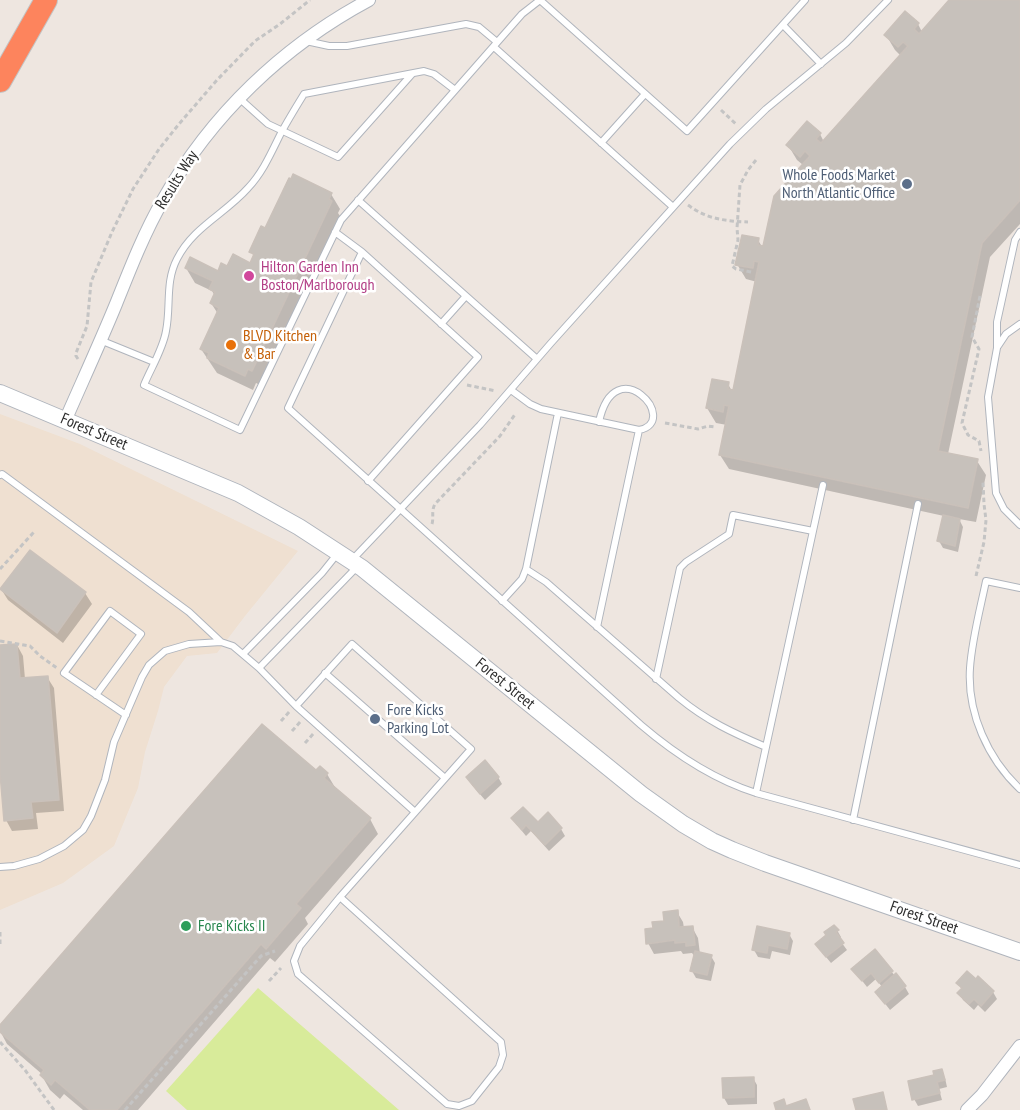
<!DOCTYPE html>
<html>
<head>
<meta charset="utf-8">
<style>
	body { margin:0 }
	canvas { display:block; background:#eee6e0 }
</style>
</head>
<body>
<canvas width="1020" height="1110"></canvas>
<script>
const g = document.querySelector('canvas').getContext('2d');
g.lineJoin = 'round';
function fillPath(path, color) {
  g.fillStyle = color;
  g.fill(path, 'evenodd');
}
function trace(path, color, width, dash) {
  g.strokeStyle = color;
  g.lineWidth = width;
  g.lineCap = dash ? 'butt' : 'round';
  g.setLineDash(dash || []);
  g.stroke(path);
}
function drawText(font, color, halo, rows, align = 'center') {
  g.font = font + ' "PT Sans Narrow",sans-serif';
  g.lineWidth = 5;
  g.setLineDash([]);
  g.textBaseline = 'middle';
  g.strokeStyle = halo;
  g.fillStyle = color;
  for (const [text, x, y, turn = 0] of rows) {
    g.save();
    g.translate(x, y);
    g.rotate((+turn || 0) * Math.PI / 180);
    g.textAlign = isNaN(turn) ? turn : align;
    if (halo) g.strokeText(text, 0, 0);
    g.fillText(text, 0, 0);
    g.restore();
  }
}
const education = new Path2D(`
	M0 414 80 444 298 551 245 616 217 653 187 656 164 687 158 711 145 752 138 788 114 846 63 883 0 910Z`);
const pitch = new Path2D(`
	M258 988 399 1110H187L166 1091Z`);
const shadow = new Path2D(`
	M951 0H1020V224L990 257 948 454 977 461 986 475 976 522 959 519 963 527 958 552 943 548 939 541 944 516 729 469 720 455 727 425 716 423 707 408 728 384 733 393 757 282 746 279 737 264 758 240 764 250 803 165 797 160 788 145 820 134 824 142 901 56 895 50 886 35 918 24 922 32Z
	M331 194 340 209 338 213 340 216 260 385 256 383 253 390 217 373 201 349 218 314 211 303 215 296 212 291 195 283 186 268 219 273 228 268 251 265 254 257 251 251 266 230Z
	M1 589 85 593 92 604 63 643 8 600Z
	M17 645 23 656 25 679 47 677 54 688 64 811 36 813 38 829 12 831 6 820 0 769V647Z
	M320 768 327 774 336 789 370 819 378 834 305 918 308 924 275 962 270 958 138 1110H83L64 1094 60 1099 50 1090 42 1076 43 1075 7 1044 0 1031V1028Z
	M498 777 502 784 485 800 472 785 468 778Z
	M513 818 561 829 565 836 549 851 531 831 526 836 517 825Z
	M677 912 683 922 684 928 692 927 698 938 700 954 711 956 715 963 711 981 696 978 692 971 695 957 692 953 683 954 681 951 654 954 648 943 654 930 666 922Z
	M837 930 841 937 839 939 847 950 831 963 821 951Z
	M789 934 793 941 790 955 772 951 770 959 758 957 754 950Z
	M875 951 895 976 905 987 909 994 890 1010 876 992 882 987 876 979 867 987 853 969Z
	M958 983 993 992 997 999 985 1012 978 1005 974 1010 963 1000 959 993 962 990Z
	M941 1071 945 1078 947 1087 939 1089 942 1100 918 1106 914 1099Z
	M753 1078 757 1085V1104L728 1105 724 1098Z`);
const building = new Path2D(`
	M949 0H1020V200L982 243 938 451 978 459 968 508 719 455 729 406 724 405 723 412 706 408 712 379 729 382 728 389 733 390 759 262 754 261 753 268 735 265 742 235 759 238 758 245 763 246 774 196 810 156 805 151 800 157 786 145 807 121 821 133 816 139 821 143 908 46 903 42 898 47 884 35 905 11 919 23 914 29 919 34Z
	M293 174 332 193 329 199 332 201 252 371 248 369 245 376 207 358 209 353 200 349 219 308 210 303 215 292 209 289 213 281 185 268 190 257 218 271 221 263 227 266 233 254 250 263 254 254 249 252 261 226 265 228 289 178 291 179Z
	M943 515 960 519 955 546 937 541Z
	M30 550 86 592 57 633 0 589Z
	M17 644 20 678 48 676 59 800 31 802 33 818 4 821 0 773V645Z
	M262 724 316 770 320 766 328 773 324 778 371 818 296 904 301 908 266 949 261 944 117 1110H90L55 1080 51 1085 40 1075 44 1070 0 1032V1025Z
	M485 760 499 777 480 794 466 777Z
	M523 807 538 822 548 812 562 828 545 845 526 825 522 830 511 818Z
	M678 910 679 927 693 926 695 945 686 946V942L675 943V940L646 944 645 929 653 928 652 922 664 921 663 912Z
	M834 925 839 930 836 932 844 943 826 957 815 944 826 935 824 932Z
	M757 926 790 933 787 949 768 945 767 953 752 950Z
	M875 949 893 971 879 983 871 973 862 981 851 969Z
	M695 951 712 955 707 975 690 971Z
	M967 971 976 979 978 976 994 991 981 1006 974 999 969 1004 957 993 962 988 956 983Z
	M896 973 906 986 885 1004 875 992Z
	M942 1069 945 1080 937 1082 940 1093 912 1100 908 1081 934 1075 933 1071Z
	M754 1077V1097L723 1098 722 1078Z
	M883 1092 887 1110H856L853 1099Z
	M784 1099 786 1106 806 1099 810 1110H776L774 1103Z`);
const path = new Path2D(`
	M721 110 737 125
	M688 205C707 219 724 221 748 222
	M751 272 736 269 732 266 738 240 737 228 740 185 748 170 756 160
	M980 296 972 337 979 349 962 423 968 435 979 441 981 451
	M78 359 76 356V353L87 326 91 282 112 232 133 189 159 149 179 124 217 80 255 41 280 24 310 0
	M467 385 496 391
	M665 423 698 429 708 426 715 427
	M432 524C434 517 431 511 435 504L500 436 516 413
	M0 569 34 532
	M976 576 984 542 986 520 984 504 983 482
	M0 641 30 646 40 656 57 668
	M281 721 290 711
	M292 731 301 721
	M305 743 314 733
	M0 932V946
	M269 981 281 968
	M0 1042 25 1070 54 1110
	M125 1110 261 956 275 951`);
const lane = new Path2D(`
	M540 0 687 131 805 0
	M783 25 821 64
	M306 41 329 46H347L466 24 479 27 497 42
	M494 47 673 207
	M455 90 434 74 424 71 304 94C296 107 288 120 281 133 271 153 263 172 248 188 225 214 193 227 177 259 165 282 171 306 166 331 163 349 151 368 144 385L240 430 341 220 522 14 540 0
	M239 98 268 124 338 157 412 74
	M601 143 645 94
	M358 200 537 359
	M335 232 362 252 478 357 368 481
	M1020 232 1015 240 997 322V348L988 397 996 493 1004 509 1020 525
	M362 252 288 408 641 725C675 754 712 779 756 793L1020 865
	M441 324 466 296
	M100 340 154 362
	M998 346 1006 334 1020 324
	M511 390 530 404 541 409 639 430C682 422 615 347 599 422
	M0 475 2 474 189 612 221 642
	M352 560 480 425 551 343 730 144 766 109 846 43 888 0
	M526 569 546 582 679 698C707 721 733 733 766 747
	M1020 588 986 581C980 610 972 639 970 668 967 713 988 759 1020 789
	M502 601 522 579 526 569 558 413
	M597 627 639 430
	M243 654 322 573 338 553
	M259 668 357 567
	M325 673 445 778
	M656 679 680 568 686 562 729 534 733 515 813 531
	M96 695 141 634 110 611 64 673 126 715
	M296 706 352 644 471 749 340 897 300 946 294 961 298 974 447 1104 459 1106 472 1101 499 1067 503 1055 501 1042 340 897
	M756 793 823 485
	M853 820 918 504
	M0 867 14 866 39 859 64 846 83 830 91 816 105 780 114 742 142 677 149 665 165 651 189 644 221 642 233 646 259 668 296 706 415 812`);
const street = new Path2D(`
	M65 421C82 382 100 343 116 304 130 269 144 233 163 200 211 115 283 46 369 0
	M967 1110 982 1095 1020 1046`);
const secondary = new Path2D(`
	M0 393 238 493 299 527 362 568 641 794 683 824 712 841 732 850 765 863 1020 952`);
const highway = new Path2D(`
	M0 81 46 0`);
const markers = [
	[907,184,6,"#5c6f8a"],
	[249,276,6,"#d1479c"],
	[231,345,6,"#e8710a"],
	[375,719,6,"#5c6f8a"],
	[186,926,6,"#2e9e5b"]
];
const serviceNames = [
	["Whole Foods Market",895,175],
	["North Atlantic Office",895,193],
	["Fore Kicks",387,710,"left"],
	["Parking Lot",387,728,"left"]
];
const streetNames = [
	["Results Way",177,180,-58],
	["Forest Street",94,432,23],
	["Forest Street",505,684,39],
	["Forest Street",924,918,19]
];
const hotelNames = [
	["Hilton Garden Inn",261,267],
	["Boston/Marlborough",261,285]
];
const foodNames = [
	["BLVD Kitchen",243,336],
	["& Bar",243,354]
];
const leisureNames = [
	["Fore Kicks II",198,926]
];
fillPath(education, '#efe0d1');
fillPath(pitch, '#d8eb9a');
fillPath(shadow, '#0003');
fillPath(building, '#c7c1bb');
trace(building, '#cac1ba', 1.5);
trace(lane, '#b0b5bd', 8);
trace(street, '#b0b5bd', 14);
trace(secondary, '#b0b5bd', 18);
trace(highway, '#c4c4c4', 24);
trace(path, '#c4c4c4', 3, [4.5, 3]);
trace(lane, '#fff', 6);
trace(street, '#fff', 12);
trace(secondary, '#fff', 16);
trace(highway, '#fd845d', 22);
for (const [x, y, r, color] of markers) {
  const dot = new Path2D();
  dot.arc(x, y, r, 0, 2 * Math.PI);
  g.fillStyle = color;
  g.fill(dot);
  trace(dot, '#fff', 2);
}
drawText('16px', '#4e5e75', '#fff', serviceNames, 'right');
drawText('16px', '#2d2d2d', '#fff', streetNames);
drawText('16px', '#b23c85', '#fff', hotelNames, 'left');
drawText('16px', '#c56008', '#fff', foodNames, 'left');
drawText('16px', '#27864d', '#fff', leisureNames, 'left');
</script>
</body>
</html>
